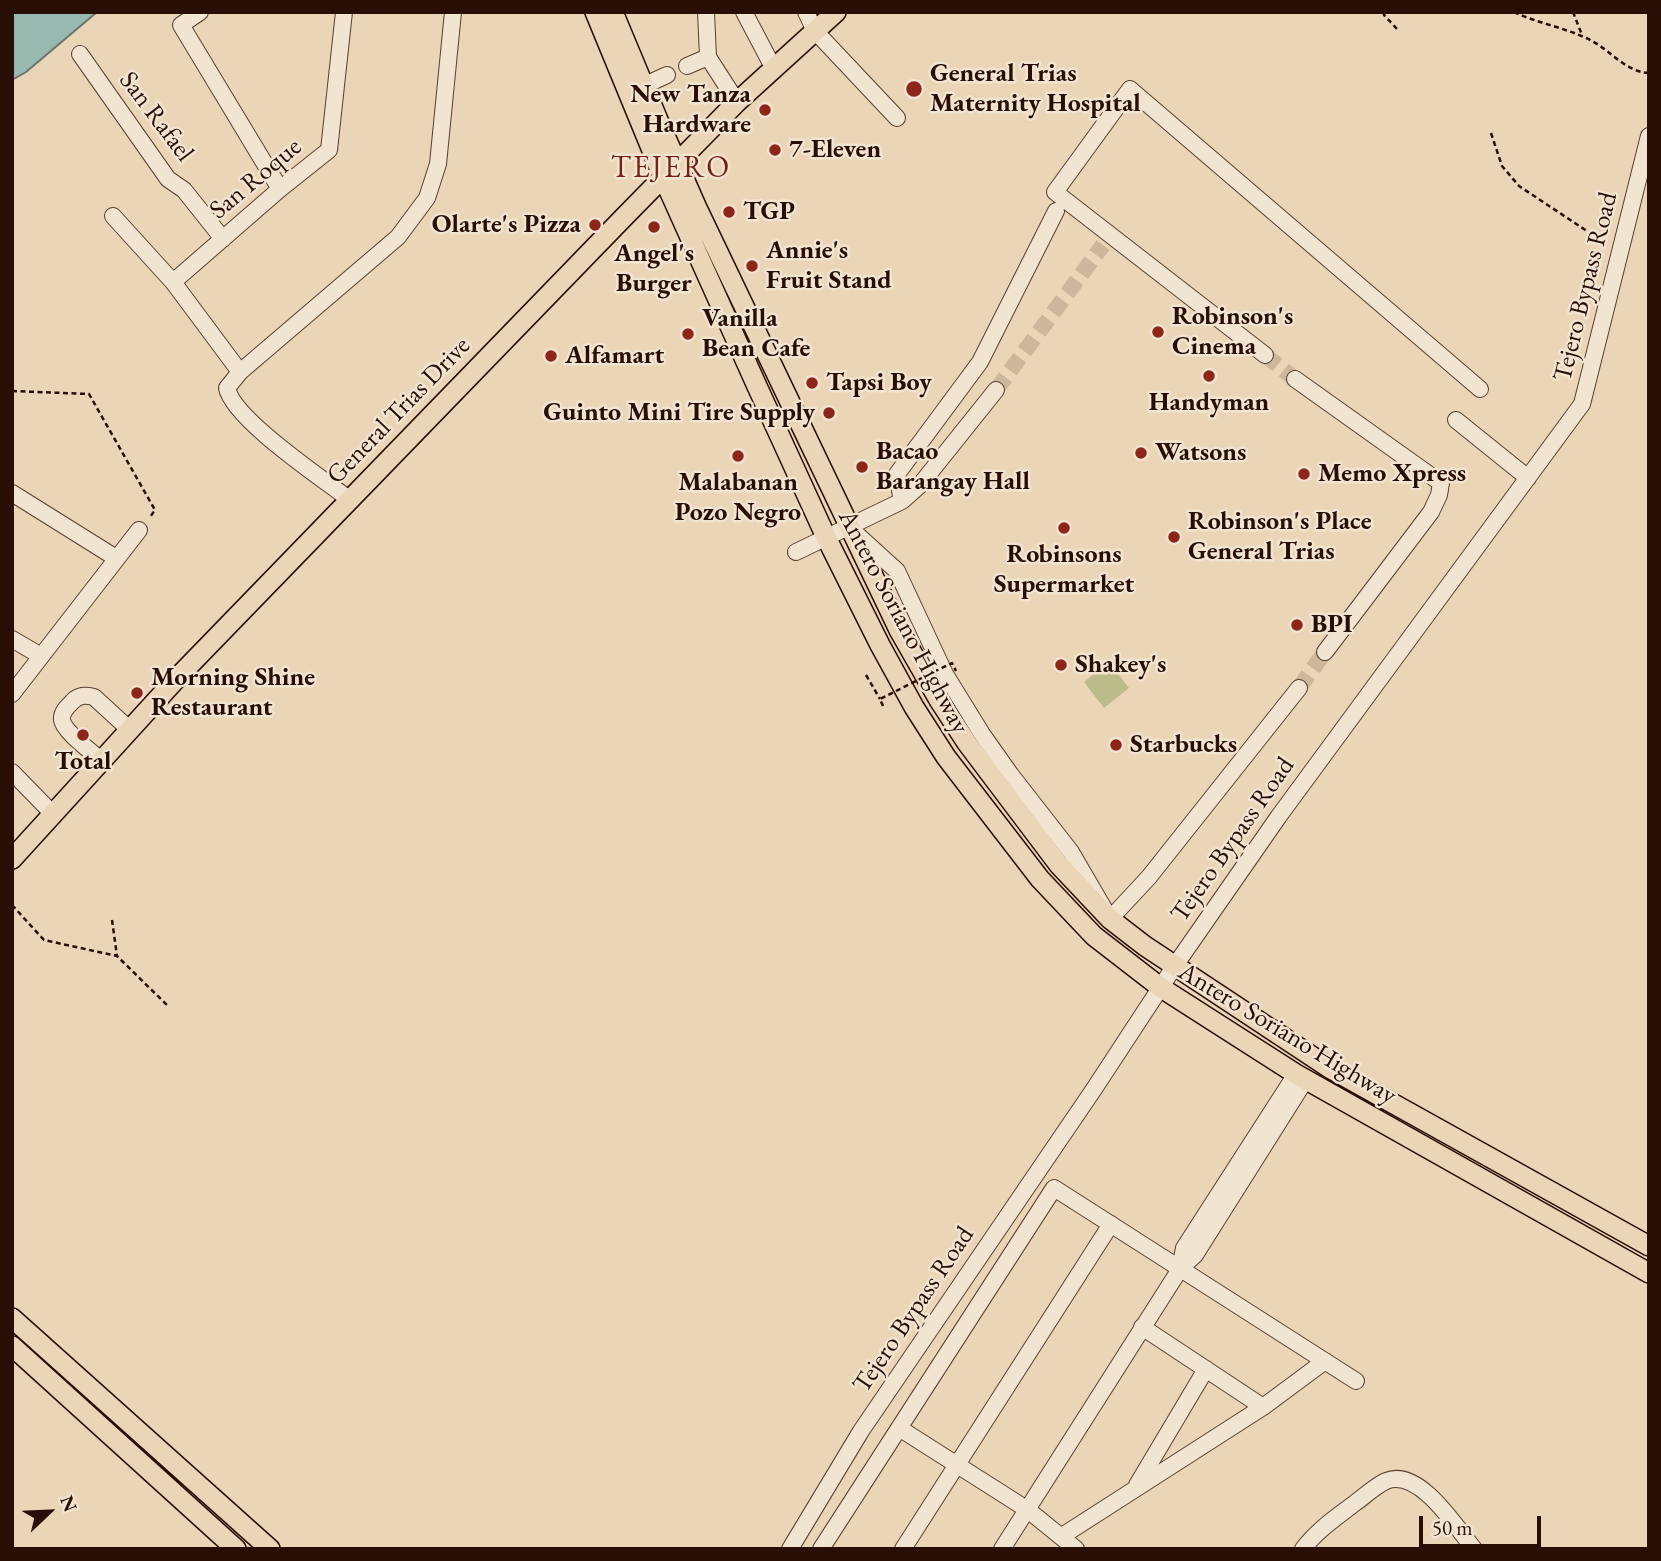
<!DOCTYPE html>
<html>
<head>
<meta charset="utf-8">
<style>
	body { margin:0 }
	#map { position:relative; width:1661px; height:1561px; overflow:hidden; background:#ead5b7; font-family:"EB Garamond",serif }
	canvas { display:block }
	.frame { position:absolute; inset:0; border:14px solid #280e04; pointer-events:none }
	.north { position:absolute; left:14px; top:1477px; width:70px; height:70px; -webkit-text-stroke:5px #f1e4d0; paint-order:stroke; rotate:67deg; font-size:19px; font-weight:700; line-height:28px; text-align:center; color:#280e04 }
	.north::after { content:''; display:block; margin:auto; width:24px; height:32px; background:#280e04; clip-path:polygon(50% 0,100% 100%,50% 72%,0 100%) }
	.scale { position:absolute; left:1419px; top:1516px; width:122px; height:32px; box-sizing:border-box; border:4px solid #280e04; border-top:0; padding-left:9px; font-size:21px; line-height:24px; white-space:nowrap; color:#280e04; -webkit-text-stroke:5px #f1e4d0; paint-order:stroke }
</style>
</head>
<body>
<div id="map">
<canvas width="1661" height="1561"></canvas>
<div class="frame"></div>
<div class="north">N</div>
<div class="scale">50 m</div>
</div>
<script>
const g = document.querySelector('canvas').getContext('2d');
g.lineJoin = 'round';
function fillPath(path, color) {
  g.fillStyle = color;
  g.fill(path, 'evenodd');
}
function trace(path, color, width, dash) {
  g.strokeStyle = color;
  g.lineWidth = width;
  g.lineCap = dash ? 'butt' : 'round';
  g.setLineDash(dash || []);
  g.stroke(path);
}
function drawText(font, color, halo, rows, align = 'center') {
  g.font = font + ' "EB Garamond",serif';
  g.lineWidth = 5;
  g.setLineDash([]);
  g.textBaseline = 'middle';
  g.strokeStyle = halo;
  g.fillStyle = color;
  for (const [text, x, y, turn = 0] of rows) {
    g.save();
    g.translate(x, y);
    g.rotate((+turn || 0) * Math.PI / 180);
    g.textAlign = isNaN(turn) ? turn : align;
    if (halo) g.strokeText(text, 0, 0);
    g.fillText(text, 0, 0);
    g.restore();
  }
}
const green = new Path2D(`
	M1109 662 1129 688 1104 708 1084 682Z`);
const water = new Path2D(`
	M12 12H97L26 72 12 80Z`);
const minorTunnel = new Path2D(`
	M1265 355 1295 379
	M996 390 1103 245
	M1299 688 1325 652`);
const path = new Path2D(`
	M1384 12V15L1397 29
	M1514 12C1539 24 1568 28 1592 41 1611 51 1626 72 1649 73
	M1573 12 1582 35
	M1491 133 1502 166 1519 186 1605 243
	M12 391 89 394 155 510 150 517
	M866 675 880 699
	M12 905 44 940 117 956 169 1007
	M112 920 117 956`);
const minor = new Path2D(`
	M200 12 181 25 280 189
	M706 12 708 57 737 102
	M744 12 774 69
	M806 12 815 31 897 118
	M80 54 168 179 184 190 223 239
	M687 66 708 57
	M643 86 667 75
	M113 216 173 282 240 372 398 237 427 198 438 164 453 12
	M173 282 280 189 329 150 344 12
	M1265 355 1055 192 1130 89 1480 389
	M240 372 227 388C233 419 322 478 350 500
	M1295 379 1441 483 1439 495 1431 512 1325 652
	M1456 420 1528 478
	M12 493 116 558
	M902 501 897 474 980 362 1056 211
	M853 531 897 571 945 674 982 734 1011 775 1071 852 1110 919 1149 877 1299 688
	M796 552 902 501 920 485 996 390
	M12 639 41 656
	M12 694 139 530
	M102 761C92 752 64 732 62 720 61 712 68 706 73 701 79 695 85 695 94 697L130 730
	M12 772 53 814
	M1180 1269 1184 1248 1296 1074
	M1142 1327 1263 1407
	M899 1428 1028 1510 1076 1549
	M1137 1485 1206 1369
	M1062 1536 1263 1407 1325 1361
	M790 1549 861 1431 1094 1089 1174 967 1279 816 1582 404 1649 136
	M821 1549 1054 1188 1356 1381
	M903 1549 1111 1224
	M1002 1549 1180 1269 1195 1255 1306 1079
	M1303 1549C1317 1530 1337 1517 1355 1503 1365 1496 1375 1486 1386 1481 1419 1467 1456 1527 1474 1549`);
const major = new Path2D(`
	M595 12 663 177 756 384 826 537 880 645 914 707 946 757 1040 879 1094 936 1160 987 1296 1074 1649 1273
	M613 12 658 120 697 208 899 630 939 700 967 743 1059 865 1110 919 1145 946 1331 1069 1649 1246
	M12 859 177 678 626 215 737 102 836 12
	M12 1318 270 1549
	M12 1346 236 1549`);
const pathBridge = new Path2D(`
	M883 706 880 699 952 663 956 671`);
const markers = [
	[914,89,9,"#8f2418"],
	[765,110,7,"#8f2418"],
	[775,150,7,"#8f2418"],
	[729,212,7,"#8f2418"],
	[595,225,7,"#8f2418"],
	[654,227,7,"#8f2418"],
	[752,266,7,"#8f2418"],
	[1158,332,7,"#8f2418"],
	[688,334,7,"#8f2418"],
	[551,356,7,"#8f2418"],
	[1209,376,7,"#8f2418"],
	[812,383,7,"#8f2418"],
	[829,413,7,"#8f2418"],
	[1141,453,7,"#8f2418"],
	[738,456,7,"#8f2418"],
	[862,467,7,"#8f2418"],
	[1304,474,7,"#8f2418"],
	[1064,528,7,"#8f2418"],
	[1174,537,7,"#8f2418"],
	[1297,625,7,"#8f2418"],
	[1061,665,7,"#8f2418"],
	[137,693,7,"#8f2418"],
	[83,735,7,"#8f2418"],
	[1116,745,7,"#8f2418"]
];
const poiNames = [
	["General Trias",930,74],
	["Maternity Hospital",930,104],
	["New Tanza",751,95,"right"],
	["Hardware",751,125,"right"],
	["7-Eleven",789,150],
	["TGP",743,212],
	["Olarte's Pizza",581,225,"right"],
	["Annie's",766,251],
	["Fruit Stand",766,281],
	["Angel's",654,254,"center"],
	["Burger",654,284,"center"],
	["Robinson's",1172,317],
	["Cinema",1172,347],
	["Vanilla",702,319],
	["Bean Cafe",702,349],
	["Alfamart",565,356],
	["Tapsi Boy",826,383],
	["Handyman",1209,403,"center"],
	["Guinto Mini Tire Supply",815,413,"right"],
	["Bacao",876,452],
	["Barangay Hall",876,482],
	["Watsons",1155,453],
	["Memo Xpress",1318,474],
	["Malabanan",738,483,"center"],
	["Pozo Negro",738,513,"center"],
	["Robinson's Place",1188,522],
	["General Trias",1188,552],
	["Robinsons",1064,555,"center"],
	["Supermarket",1064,585,"center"],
	["BPI",1311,625],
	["Shakey's",1075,665],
	["Morning Shine",151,678],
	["Restaurant",151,708],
	["Starbucks",1130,745],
	["Total",83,762,"center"]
];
const streetNames = [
	["San Rafael",156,117,53],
	["San Roque",256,179,-40],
	["Tejero Bypass Road",1586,287,-76],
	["General Trias Drive",399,411,-46],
	["Antero Soriano Highway",903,622,62],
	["Tejero Bypass Road",1233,840,-55],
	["Antero Soriano Highway",1287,1034,31],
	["Tejero Bypass Road",914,1310,-56]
];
const quarterNames = [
	["TEJERO",671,169]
];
fillPath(green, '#bcbc8b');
fillPath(water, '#98b9af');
trace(water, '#6b756b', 2);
trace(minorTunnel, '#cdb79c', 16, [16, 8]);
trace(minor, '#584031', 18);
trace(major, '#280e04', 22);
trace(path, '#280e04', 2.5, [5, 3.5]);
trace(minor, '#f1e4d0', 16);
trace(major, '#ead5b7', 19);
trace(pathBridge, '#280e04', 2.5, [5, 3.5]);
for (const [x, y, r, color] of markers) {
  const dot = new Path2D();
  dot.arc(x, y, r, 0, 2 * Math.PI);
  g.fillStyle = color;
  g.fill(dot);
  trace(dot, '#f1e4d0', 2.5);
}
drawText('bold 26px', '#280e04', '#f1e4d0', poiNames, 'left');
drawText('26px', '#280e04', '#f1e4d0', streetNames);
g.letterSpacing = '2px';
drawText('30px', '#7a1f14', '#f1e4d0', quarterNames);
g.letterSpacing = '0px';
</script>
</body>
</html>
